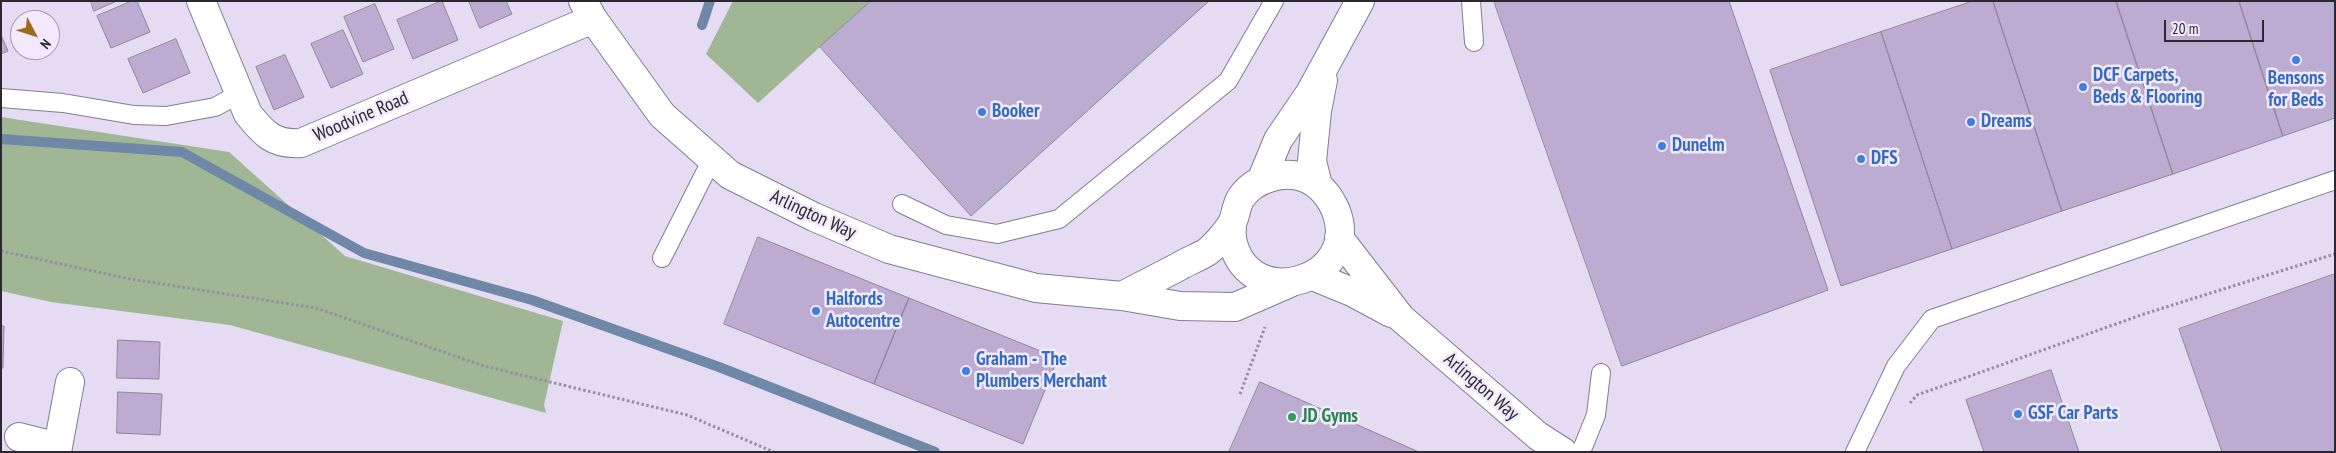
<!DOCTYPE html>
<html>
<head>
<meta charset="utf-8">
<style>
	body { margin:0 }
	#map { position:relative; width:2336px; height:453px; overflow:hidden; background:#e5dcf3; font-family:"PT Sans Narrow",sans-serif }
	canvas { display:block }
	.frame { position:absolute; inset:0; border:2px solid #2c2831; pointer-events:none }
	.north { position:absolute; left:10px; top:10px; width:50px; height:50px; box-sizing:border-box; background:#f2eafc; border:1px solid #a39cab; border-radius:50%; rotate:130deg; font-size:14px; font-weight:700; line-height:20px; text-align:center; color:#2c2831 }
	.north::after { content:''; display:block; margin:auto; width:18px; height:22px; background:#9a6d1d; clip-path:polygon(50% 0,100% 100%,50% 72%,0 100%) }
	.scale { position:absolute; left:2164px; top:20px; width:100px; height:22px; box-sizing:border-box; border:2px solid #2c2831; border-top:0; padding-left:6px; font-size:15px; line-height:18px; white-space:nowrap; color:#2c2831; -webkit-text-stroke:4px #f2eafc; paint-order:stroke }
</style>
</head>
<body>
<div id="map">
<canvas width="2336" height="453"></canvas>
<div class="frame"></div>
<div class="north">N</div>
<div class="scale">20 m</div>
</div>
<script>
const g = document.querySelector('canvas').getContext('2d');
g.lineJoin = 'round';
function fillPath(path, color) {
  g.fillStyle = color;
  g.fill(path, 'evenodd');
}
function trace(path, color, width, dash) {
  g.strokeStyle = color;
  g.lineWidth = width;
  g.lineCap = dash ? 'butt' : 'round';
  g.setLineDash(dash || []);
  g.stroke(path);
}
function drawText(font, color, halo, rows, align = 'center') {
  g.font = font + ' "PT Sans Narrow",sans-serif';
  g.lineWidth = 5;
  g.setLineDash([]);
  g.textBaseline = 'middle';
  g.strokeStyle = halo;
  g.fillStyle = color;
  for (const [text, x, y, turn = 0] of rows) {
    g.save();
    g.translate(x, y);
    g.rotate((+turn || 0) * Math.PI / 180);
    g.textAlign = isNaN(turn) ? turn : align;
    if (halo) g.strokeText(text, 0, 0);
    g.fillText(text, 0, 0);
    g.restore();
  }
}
const green = new Path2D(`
	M733 1H871L758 103 706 54Z
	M1 117 229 152 345 256 563 321 544 405 546 413 230 325 51 302 1 291Z`);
const stream = new Path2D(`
	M702 25 710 1
	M1 139 182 152 364 253 532 300 719 367 935 452`);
const building = new Path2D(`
	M91 1H117L94 11Z
	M132 1H137L150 32 111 48 97 16Z
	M442 1 458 40 413 59 397 20Z
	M469 1H506L512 14 480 28Z
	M871 1H1209L971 216 820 47Z
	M1494 1H1729L1828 290 1622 366Z
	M1973 1H1993L2062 211 1952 249 1881 32Z
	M1993 1H2116L2173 174 2062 211Z
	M2116 1H2239L2283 136 2173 174Z
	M2239 1H2335V118L2283 136Z
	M375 4 394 49 363 62 344 17Z
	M343 30 363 74 331 88 311 44Z
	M1881 32 1952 249 1841 286 1770 70Z
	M1 35 8 51 1 54Z
	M176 39 190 73 143 93 128 59Z
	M285 55 304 97 274 110 256 67Z
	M758 237 909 298 874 384 724 324Z
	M2335 274V452H2222L2179 329Z
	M909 298 1058 358 1023 444 874 384Z
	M1 326H4L3 368H1Z
	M118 340 160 342 159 379 117 378Z
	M2051 370 2079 452H1984L1966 400Z
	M1260 382 1419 452H1229Z
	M118 392 162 394 160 435 117 433Z`);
const path = new Path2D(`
	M1 251 130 279 316 308 484 366 687 415 774 452
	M1240 394 1265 327
	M1910 403 1917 395 2141 315 2335 254`);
const service = new Path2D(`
	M1471 1 1474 42
	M1 98 63 103 134 115 166 116 215 107 239 94
	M902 204 946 225 997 234 1059 219 1228 81 1274 1
	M662 258 712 159
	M1581 452 1596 415 1601 373
	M1855 452 1896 366 1932 319 2335 180`);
const minor = new Path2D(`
	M201 1 248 114C264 134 274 145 301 143L593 19
	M1339 238 1401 318 1538 436 1563 452
	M1313 276 1352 292 1391 313
	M19 437 58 447
	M57 452 70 382`);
const tertiary = new Path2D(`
	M583 1 593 19 662 115 730 175 814 217 889 249 1036 288 1122 296 1180 306 1235 307 1290 283
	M1261 181 1278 140 1310 93 1360 1
	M1318 186 1312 161 1317 111 1323 80
	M1122 296C1141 286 1161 276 1180 266 1188 261 1199 257 1207 252 1215 246 1227 232 1232 223 1236 216 1236 205 1241 198 1254 178 1284 170 1305 178 1320 184 1330 197 1336 211 1362 280 1251 314 1233 243 1231 237 1232 230 1232 224`);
const markers = [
	[2296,60,5,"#3f7fe0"],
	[2083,87,5,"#3f7fe0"],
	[982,112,5,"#3f7fe0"],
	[1971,122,5,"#3f7fe0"],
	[1662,146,5,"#3f7fe0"],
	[1861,159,5,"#3f7fe0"],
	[816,311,5,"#3f7fe0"],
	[966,371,5,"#3f7fe0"],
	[2018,414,5,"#3f7fe0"],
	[1292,417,5,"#2e9e5b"]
];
const shopNames = [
	["DCF Carpets,",2093,76],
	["Beds & Flooring",2093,98],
	["Bensons",2296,79,"center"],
	["for Beds",2296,101,"center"],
	["Booker",992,112],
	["Dreams",1981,122],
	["Dunelm",1672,146],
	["DFS",1871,159],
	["Halfords",826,300],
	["Autocentre",826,322],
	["Graham - The",976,360],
	["Plumbers Merchant",976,382],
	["GSF Car Parts",2028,414]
];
const streetNames = [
	["Woodvine Road",361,117,-23],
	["Arlington Way",813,215,25],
	["Arlington Way",1481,387,41]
];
const leisureNames = [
	["JD Gyms",1302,417]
];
fillPath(green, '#a0b694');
trace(stream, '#6f88a7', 10);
fillPath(building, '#bcacd2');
trace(building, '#8f879b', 1);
trace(service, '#857c90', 20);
trace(minor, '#857c90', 30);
trace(tertiary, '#857c90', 30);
trace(path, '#968fa0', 3, [2.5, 2.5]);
trace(service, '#fff', 18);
trace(minor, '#fff', 28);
trace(tertiary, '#fff', 28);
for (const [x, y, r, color] of markers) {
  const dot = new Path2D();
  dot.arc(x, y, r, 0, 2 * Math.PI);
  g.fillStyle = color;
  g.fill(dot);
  trace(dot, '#f2eafc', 2);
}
drawText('bold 19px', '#366cbe', '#f2eafc', shopNames, 'left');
drawText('19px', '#2c2831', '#f2eafc', streetNames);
drawText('bold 19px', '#27864d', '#f2eafc', leisureNames, 'left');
</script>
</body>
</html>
